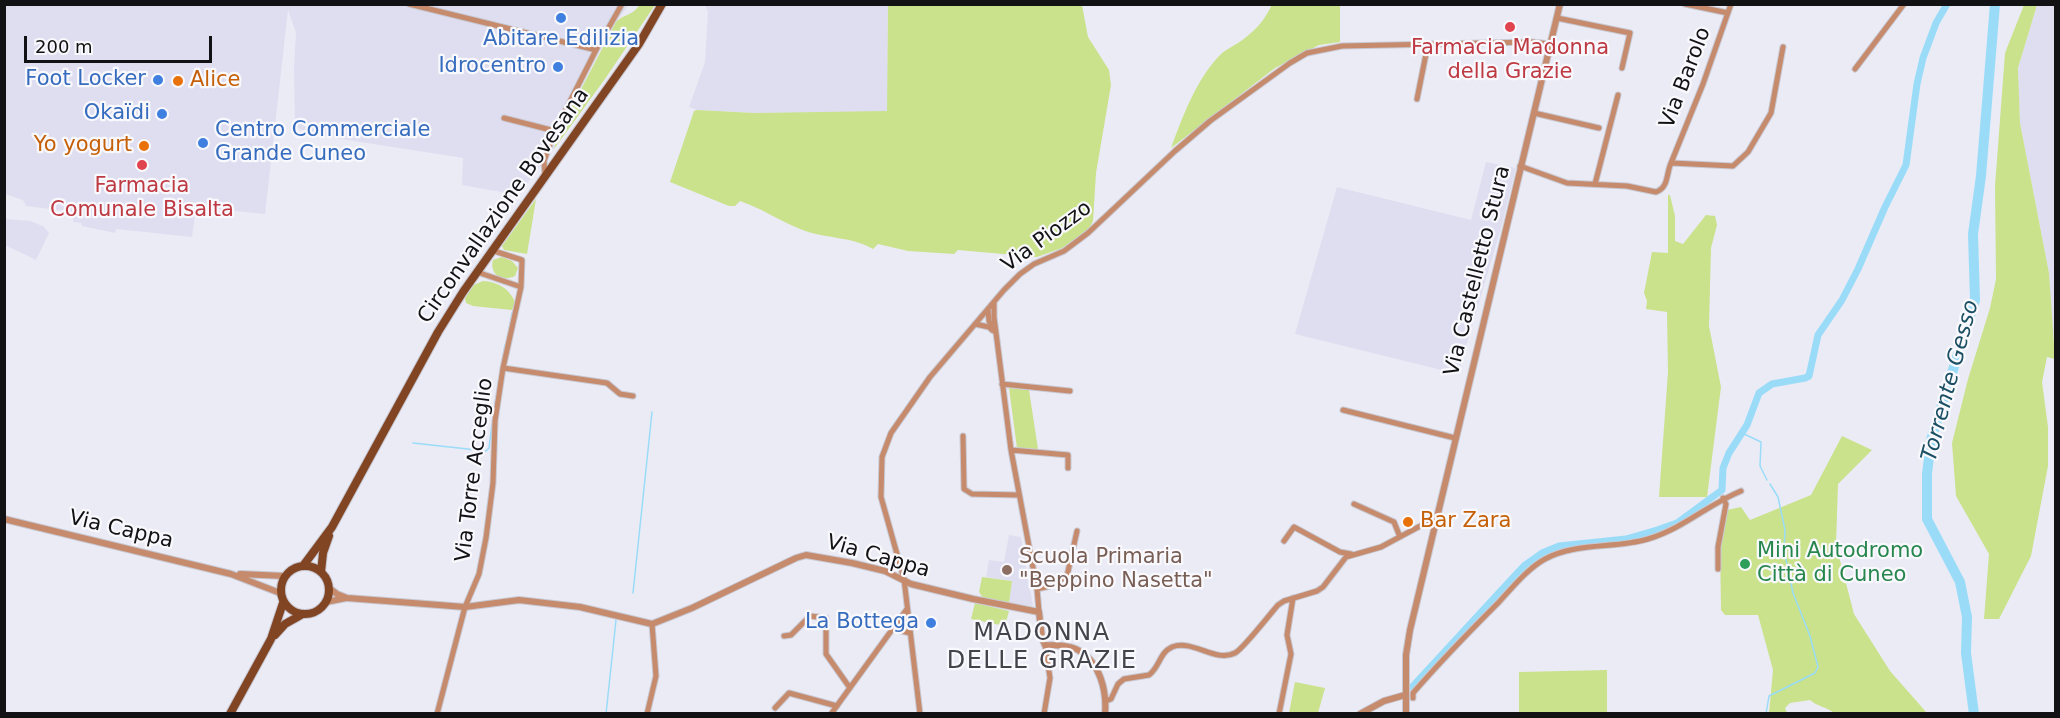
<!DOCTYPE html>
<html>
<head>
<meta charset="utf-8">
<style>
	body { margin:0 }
	#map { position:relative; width:2060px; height:718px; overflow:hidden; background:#ebebf6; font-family:"DejaVu Sans",sans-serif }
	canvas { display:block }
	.frame { position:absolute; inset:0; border:6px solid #121215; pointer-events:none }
	.scale { position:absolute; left:24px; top:36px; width:188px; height:27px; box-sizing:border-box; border:3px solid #121215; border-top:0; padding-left:8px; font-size:18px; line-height:21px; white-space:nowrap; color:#121215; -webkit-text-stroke:4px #f9f9fd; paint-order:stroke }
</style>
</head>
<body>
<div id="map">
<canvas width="2060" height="718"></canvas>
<div class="frame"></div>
<div class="scale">200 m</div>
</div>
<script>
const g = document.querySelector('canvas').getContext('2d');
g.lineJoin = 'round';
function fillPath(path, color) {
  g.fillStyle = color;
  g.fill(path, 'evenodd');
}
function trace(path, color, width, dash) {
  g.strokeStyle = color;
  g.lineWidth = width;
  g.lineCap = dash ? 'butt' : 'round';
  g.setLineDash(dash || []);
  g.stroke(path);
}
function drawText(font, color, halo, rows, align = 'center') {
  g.font = font + ' "DejaVu Sans",sans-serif';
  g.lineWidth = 4.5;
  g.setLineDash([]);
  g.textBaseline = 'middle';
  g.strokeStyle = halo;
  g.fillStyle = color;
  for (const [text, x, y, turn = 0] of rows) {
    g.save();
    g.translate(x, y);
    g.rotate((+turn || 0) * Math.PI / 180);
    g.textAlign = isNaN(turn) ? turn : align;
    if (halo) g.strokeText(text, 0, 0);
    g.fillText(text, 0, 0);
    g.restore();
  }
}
const built = new Path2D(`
	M4 5H629L616 22 593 64 557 137 554 149 518 195 462 185 463 158 316 135 295 127 294 68 296 33 288 10 265 214 196 207 192 237 116 229 115 233 82 226 81 223 73 222 74 212 26 206 23 200 5 194Z
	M705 5H888L887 112 755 113 697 110 689 107 705 62 708 12Z
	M2037 5H2055V346L2052 327 2049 273 2020 123 2018 68Z
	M1486 162 1516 168 1501 228 1458 374 1295 334 1337 187 1471 220Z
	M5 219 30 221 43 226 49 233 36 260 5 245Z
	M1009 535 1021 537 1033 606 1009 603 1012 581 986 577 989 560 1004 562Z`);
const green = new Path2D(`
	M640 4 655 5 605 79 554 149 557 137 565 120 616 22C625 13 632 17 640 4Z
	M1272 4 1340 5V42L1319 45 1275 68 1171 148C1183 116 1197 77 1222 53 1227 49 1233 46 1238 43 1253 33 1265 21 1272 4Z
	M888 5H1082L1088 37 1109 70 1111 85 1096 173 1093 221 1089 229 1062 248 1037 257 958 250 954 254 908 251 878 244 873 249C851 236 824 239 800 229 780 221 761 208 740 201L735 206H729L670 182 694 111 697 110 755 113 887 111Z
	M2024 5H2037L2018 68 2020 123 2049 273 2055 359 2047 357 2042 382 2048 427V466L2031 556 1999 619H1984L1989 554 1956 496 1952 443 1968 379 1990 308 1996 279 1995 186 2005 53Z
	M1668 195H1670L1675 216V241L1683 244 1706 215 1715 216 1717 225 1711 248 1709 326 1721 387 1707 497H1659L1668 372 1667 312 1646 309 1647 301 1644 293 1652 252 1668 253Z
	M536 199 527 254 504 250 502 246Z
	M502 257 512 261 518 268 515 276C503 282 489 275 493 260Z
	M483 281C498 282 509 288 515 302L512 310 473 306 466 303 465 298 474 285Z
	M1009 388 1029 390 1038 449 1017 448Z
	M1842 436 1872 450 1838 484 1836 545 1854 614 1890 671 1927 713H1834C1827 707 1818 707 1810 700L1790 703 1785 708 1787 713H1769L1773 670 1758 615H1725L1721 610 1720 545 1727 510 1741 507 1750 520 1811 495Z
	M982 577 1012 581 1009 603 984 599 979 592Z
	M975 603 1009 611 1005 626 971 619Z
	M1607 670V713H1519V672Z
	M1295 682 1325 688 1318 713H1289Z`);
const stream = new Path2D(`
	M507 340 512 313
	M498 385 505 345
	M493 418 497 392
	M1742 433 1761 442 1760 466 1767 480
	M413 443 486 451 489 448 492 424
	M633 593 652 412
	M606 714 616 620
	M1766 714 1769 696 1815 673 1818 667 1810 636 1793 593 1784 550 1785 530 1778 497 1770 484`);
const canal = new Path2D(`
	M1412 687 1507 584 1525 565 1542 553 1559 546 1626 539 1657 530 1677 523 1722 490 1723 468 1729 453 1747 425 1759 393 1772 384 1805 378 1809 376 1818 335 1842 300 1858 269 1885 207 1906 165 1917 84 1923 58 1936 23 1947 4`);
const river = new Path2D(`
	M1974 714 1966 653 1967 617 1960 582 1927 519V474L1931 440 1975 300 1973 234 1981 176 1995 4`);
const minor = new Path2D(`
	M409 4 596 50
	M1685 4 1728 13
	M1557 18 1630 33 1622 68
	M1855 69 1904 4
	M1417 99 1428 44
	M1534 113 1599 128
	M504 118 555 131
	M1671 163 1703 84 1731 4
	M1520 166 1567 183 1627 186 1656 192C1669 187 1666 174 1671 163L1733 166 1748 152 1771 113 1783 47
	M545 175 544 161 555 131 596 50 622 4
	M1595 184 1618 95
	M477 272 521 287
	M994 303V317L1011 450 1037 589 1039 612
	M988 310 989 321 995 332
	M975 324 989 327 992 330
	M503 368 607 383 620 394 633 396
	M1002 384 1070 391
	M1343 410 1455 438
	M963 436 964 489 972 494 1018 495
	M1011 450 1068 455V468
	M1354 504 1394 522 1400 537
	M1284 541 1294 527 1340 552 1351 554
	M1718 569V547L1726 504 1723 498
	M1037 589 1050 586 1067 576 1077 531
	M893 629 910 633
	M784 636 791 635 810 616 826 618V654L850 688
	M1413 698V693C1440 662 1469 632 1498 603 1512 588 1527 569 1545 559 1576 542 1615 549 1648 539 1684 528 1707 505 1741 491
	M1106 701 1111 699 1118 684 1124 679 1149 675C1160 667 1159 653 1172 647 1193 639 1215 663 1235 653 1243 649 1270 614 1278 605L1284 601 1317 591 1323 587 1346 557 1381 547 1437 517
	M775 708 789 693 837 706
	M437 714 465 607 479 574 486 538 493 483 495 421 503 368 521 287 522 260 491 250
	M647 714 656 676 652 624
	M831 714 907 609
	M920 714 904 579 881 497 882 457 891 433 930 377 1004 290 1020 274 1034 264 1064 251 1088 233 1175 151 1210 121 1290 63 1307 53 1342 46 1532 42 1550 44
	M1044 714 1050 678 1045 645
	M1279 714 1291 654 1287 635 1293 598`);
const tertiary = new Path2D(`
	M4 519 231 574 280 593
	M240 574 285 576
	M329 588 337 594 347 598 465 607 519 600 580 607 652 624 692 608 796 558 806 555 852 563 885 571 911 584 973 599 1039 612 1042 638 1045 645C1056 645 1069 645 1078 650 1100 662 1107 691 1105 714
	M326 602 346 598
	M1360 714 1384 701 1405 695
	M1406 714V655L1410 630 1560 4`);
const primary = new Path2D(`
	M281 590a24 24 0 1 1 48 0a24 24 0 1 1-48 0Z
	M303 566 332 527 438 332 463 292 639 44 662 4
	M321 572 323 553 329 536
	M275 635 285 624 301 615
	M230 714 271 639 283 603`);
const markers = [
	[561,18,6,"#3f7fe0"],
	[1510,27,6,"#e0444e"],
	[558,67,6,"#3f7fe0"],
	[158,80,6,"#3f7fe0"],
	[178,81,6,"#e8710a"],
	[162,114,6,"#3f7fe0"],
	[203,143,6,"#3f7fe0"],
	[144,146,6,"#e8710a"],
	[142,165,6,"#e0444e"],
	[1408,522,6,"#e8710a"],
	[1745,564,6,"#2e9e5b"],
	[1007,570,6,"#8d6e63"],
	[931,623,6,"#3f7fe0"]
];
const shopNames = [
	["Abitare Edilizia",561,40,"center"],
	["Idrocentro",546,67],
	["Foot Locker",146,80],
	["Okaïdi",150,114],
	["Centro Commerciale",215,131,"left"],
	["Grande Cuneo",215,155,"left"],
	["La Bottega",919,623]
];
const healthNames = [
	["Farmacia Madonna",1510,49],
	["della Grazie",1510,73],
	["Farmacia",142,187],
	["Comunale Bisalta",142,211]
];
const streetNames = [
	["Via Barolo",1686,78,-69],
	["Circonvallazione Bovesana",504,206,-55],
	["Via Piozzo",1047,237,-36],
	["Via Castelletto Stura",1478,271,-76],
	["Via Torre Acceglio",475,470,-83],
	["Via Cappa",121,530,13],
	["Via Cappa",878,557,16]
];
const foodNames = [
	["Alice",190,81],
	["Yo yogurt",132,146,"right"],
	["Bar Zara",1420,522]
];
const leisureNames = [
	["Mini Autodromo",1757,552],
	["Città di Cuneo",1757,576]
];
const educationNames = [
	["Scuola Primaria",1019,558],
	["\"Beppino Nasetta\"",1019,582]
];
const waterNames = [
	["Torrente Gesso",1951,381,-75]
];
const quarterNames = [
	["MADONNA",1042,634],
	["DELLE GRAZIE",1042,662]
];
fillPath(built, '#dfdef0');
fillPath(green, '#cae28b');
trace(stream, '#9adcf8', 1.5);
trace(canal, '#9adcf8', 7);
trace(river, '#9adcf8', 10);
trace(minor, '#c8c8d2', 7);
trace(tertiary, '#c8c8d2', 8);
trace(primary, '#c8c8d2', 10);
trace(minor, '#c68a6c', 5);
trace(tertiary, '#c68a6c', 6);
trace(primary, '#824523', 8);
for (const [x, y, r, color] of markers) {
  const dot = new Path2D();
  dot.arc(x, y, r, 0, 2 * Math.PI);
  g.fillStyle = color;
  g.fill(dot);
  trace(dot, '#f9f9fd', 2);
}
drawText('21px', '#366cbe', '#f9f9fd', shopNames, 'right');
drawText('21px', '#be3a42', '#f9f9fd', healthNames);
drawText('21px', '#121215', '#f9f9fd', streetNames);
drawText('21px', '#c56008', '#f9f9fd', foodNames, 'left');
drawText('21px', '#27864d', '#f9f9fd', leisureNames, 'left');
drawText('21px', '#785e54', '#f9f9fd', educationNames, 'left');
drawText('italic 22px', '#1b4f63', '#f9f9fd', waterNames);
g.letterSpacing = '1.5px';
drawText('24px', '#43434c', '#f9f9fd', quarterNames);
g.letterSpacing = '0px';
</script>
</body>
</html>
